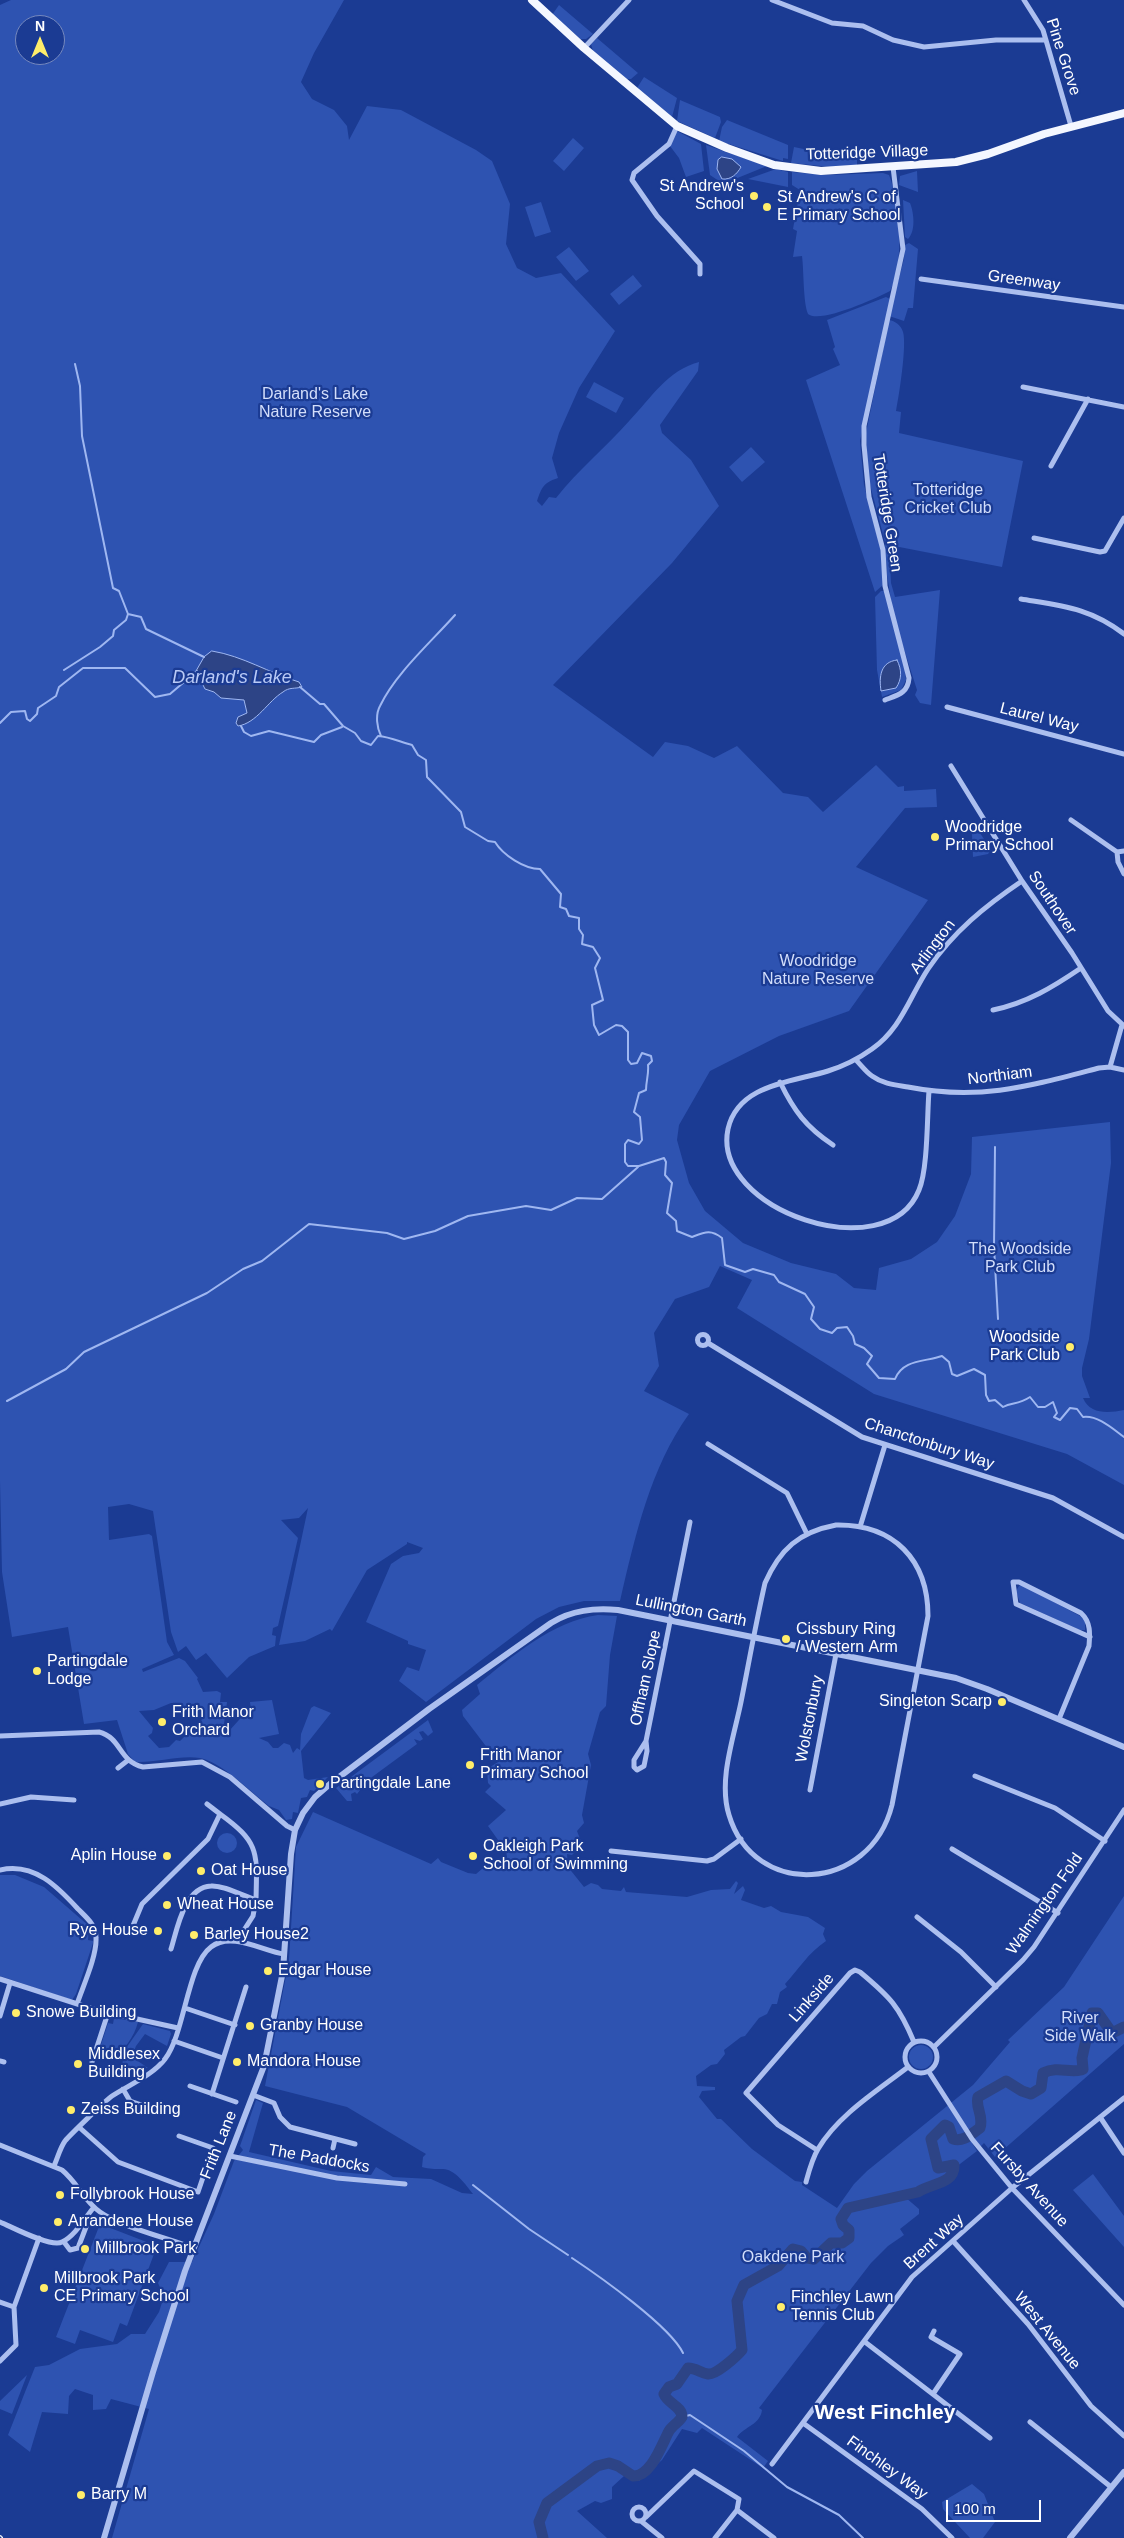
<!DOCTYPE html>
<html>
<head>
<meta charset="utf-8">
<style>
	body { margin:0 }
	#map { position:relative; width:1124px; height:2538px; overflow:hidden; background:#1b3b93; font-family:Arial,sans-serif }
	canvas { display:block }
	.north { position:absolute; left:15px; top:15px; width:50px; height:50px; box-sizing:border-box; background:#1b3b93; border:1px solid #7689be; border-radius:50%; rotate:0deg; font-size:14px; font-weight:700; line-height:20px; text-align:center; color:#fff }
	.north::after { content:''; display:block; margin:auto; width:18px; height:22px; background:#ffed6a; clip-path:polygon(50% 0,100% 100%,50% 72%,0 100%) }
	.scale { position:absolute; left:946px; top:2500px; width:95px; height:22px; box-sizing:border-box; border:2px solid #fff; border-top:0; padding-left:6px; font-size:15px; line-height:18px; white-space:nowrap; color:#fff; -webkit-text-stroke:4px #1b3b93; paint-order:stroke }
</style>
</head>
<body>
<div id="map">
<canvas width="1124" height="2538"></canvas>
<div class="north">N</div>
<div class="scale">100 m</div>
</div>
<script>
const g = document.querySelector('canvas').getContext('2d');
g.lineJoin = 'round';
function fillPath(path, color) {
  g.fillStyle = color;
  g.fill(path, 'evenodd');
}
function trace(path, color, width, dash) {
  g.strokeStyle = color;
  g.lineWidth = width;
  g.lineCap = dash ? 'butt' : 'round';
  g.setLineDash(dash || []);
  g.stroke(path);
}
function drawText(font, color, halo, rows, align = 'center') {
  g.font = font + ' Arial,sans-serif';
  g.lineWidth = 4.5;
  g.setLineDash([]);
  g.textBaseline = 'middle';
  g.strokeStyle = halo;
  g.fillStyle = color;
  for (const [text, x, y, turn = 0] of rows) {
    g.save();
    g.translate(x, y);
    g.rotate((+turn || 0) * Math.PI / 180);
    g.textAlign = isNaN(turn) ? turn : align;
    if (halo) g.strokeText(text, 0, 0);
    g.fillText(text, 0, 0);
    g.restore();
  }
}
const green = new Path2D(`
	M11 0H344L314 53 301 82 312 99 334 110 347 126 349 140 367 106 401 110 476 150 492 161 510 204 506 244 517 268 536 278 561 273 615 331 579 388 559 433 552 458 558 478C543 483 542 487 537 501L542 506 549 497 556 498C578 470 606 447 630 420 651 398 668 370 699 362L698 371 660 425 662 433 691 460 719 506 672 563 553 685 653 757 665 742 688 746 714 758 737 746 783 793 808 797 823 812 876 765 898 787 904 786V791L936 789 937 807 905 808 856 867 928 900 849 1011 779 1036 710 1071 679 1125 677 1140 689 1183 705 1211 743 1243 791 1263 836 1274 854 1288 876 1290 879 1268 911 1259 937 1242 955 1216 971 1174 972 1137 1110 1122 1111 1163 1089 1339 1082 1368V1376L1090 1398H1083C1090 1415 1109 1413 1124 1410V1485L1067 1454 874 1394 737 1308 752 1280 720 1266 709 1287 675 1299 654 1333 659 1366 644 1391 689 1414C650 1468 635 1537 620 1601H584L559 1607 536 1619 426 1702 399 1681 407 1667 419 1671 426 1650 408 1644V1641L366 1622 391 1564 403 1556 419 1553 423 1548 407 1542V1544L367 1570 332 1631 330 1629 305 1641 279 1645 308 1508 299 1518 281 1520 298 1538 278 1626 273 1628 272 1635 276 1636 275 1646 249 1657 227 1678 206 1653 196 1660 186 1646 178 1652 171 1632 153 1511 129 1504 108 1507 109 1540 149 1534 152 1536 167 1642 174 1655 142 1669 143 1672 179 1658 185 1661 198 1678 197 1679 203 1692 217 1691 221 1693 220 1702H227L223 1731H229L247 1711 251 1710 250 1702 272 1700 279 1734 259 1738 268 1742 273 1748H278L284 1743 290 1745 293 1753 297 1748 300 1750 301 1734 311 1708 314 1706 331 1713 301 1751 304 1778 308 1780 328 1777 314 1791 310 1790 307 1797 301 1798 298 1813 293 1812 292 1819 286 1820 279 1810 269 1806C252 1793 220 1761 200 1758 179 1755 156 1763 135 1762L128 1754 117 1720 84 1724 68 1627 12 1637 2 1572 0 1481V5ZM25 25H55V55H25ZM171 1703 182 1705 186 1711 194 1707 200 1708 203 1714 199 1731 193 1728 180 1741 176 1740 169 1747 159 1748 148 1736 152 1733 153 1728 139 1711 154 1710Z
	M559 5 593 34 586 39H579L552 15Z
	M597 38 638 73 631 79H626L593 51 591 44Z
	M644 77 677 98 672 117 637 88Z
	M680 100 720 117 721 122 715 138 677 121Z
	M727 120 788 145V159L783 158V161L719 141 722 127Z
	M677 131 701 144 704 171 686 177 679 158 670 146Z
	M573 138 584 148 564 171 553 161Z
	M706 145 767 166 735 179 719 181 710 175Z
	M794 147 857 160V165L831 167 791 163Z
	M776 169 788 172V187L748 179Z
	M917 171 918 192 899 185 900 176Z
	M792 172 826 175 883 173 889 175C900 202 905 265 890 291 877 298 820 324 808 314 803 302 804 272 802 256L793 257 797 231 793 229 800 190 792 185Z
	M903 200 910 203C914 213 916 231 908 239L905 237Z
	M541 202 551 232 535 237 525 207Z
	M909 243 918 249 913 308H908L904 321 889 316 904 259 905 245Z
	M569 247 589 271 576 281 556 257Z
	M633 275 642 286 619 305 610 294Z
	M886 297 890 299 860 441 864 485 881 550 883 585 875 592 806 380 840 365 833 349 835 347 827 320Z
	M889 320C895 321 901 325 903 332 907 345 899 396 896 411L901 412 899 433 1023 461 1002 567 889 545 891 583 895 597 940 590 931 705 920 703 915 695 917 690 894 618 887 575 885 542 868 477 866 433Z
	M594 382 624 398 616 413 586 397Z
	M751 447 765 462 742 482 729 467Z
	M881 591H885L905 667 906 680 901 690 882 697 877 670 875 597Z
	M980 833 991 850 988 854 973 857 972 834Z
	M1022 1585 1080 1616 1085 1620V1630H1080L1020 1603 1016 1591 1019 1586Z
	M598 1615 617 1616 610 1655 606 1706 600 1712 588 1754 591 1765 582 1815 584 1823 577 1831 582 1844 572 1855 567 1854 568 1867 584 1887 591 1883 598 1885 602 1889 621 1891 624 1887 626 1892 687 1897 711 1890 730 1889 736 1881 738 1883 734 1894 743 1886 745 1890 741 1900 764 1908 771 1906 781 1912 808 1917 825 1928 823 1934 826 1941C807 1954 800 1968 785 1984L787 1987 780 1992 777 2004H772L767 2014 759 2018 745 2036 741 2037 724 2050 725 2054 717 2064 711 2065 696 2076 697 2086 715 2087V2090L702 2091 699 2097 717 2119H721L752 2149 795 2181 802 2182V2185L837 2208 854 2184 867 2171 973 2085 1010 2042 1008 2040 1064 1987 1124 1896V2044L995 2157 984 2143 981 2146 972 2143 977 2151 956 2167 947 2184 938 2185 919 2194 905 2197 919 2209V2214L900 2229 904 2235 888 2246 871 2263 759 2408 762 2410C760 2425 745 2426 737 2437L768 2461 763 2468 702 2428 697 2433 682 2429 662 2460 639 2481 624 2476 612 2487V2499L601 2503 595 2501 577 2511 607 2538H112L149 2409 111 2399 106 2409 93 2410V2395L75 2389 69 2396 68 2414 42 2412 30 2452 8 2435 35 2367 49 2365 80 2349 117 2344 131 2334H145L159 2312 164 2296 158 2283 169 2262H192L214 2214 234 2161 243 2150 240 2146 256 2100 263 2103 249 2152 331 2171 371 2175 376 2167 393 2177 431 2179 462 2193 473 2194C466 2185 454 2168 442 2169 434 2169 430 2169 422 2167L423 2157 426 2154 347 2107 265 2086 289 1960 296 1847 313 1812 431 1864 438 1858 441 1862 468 1873 476 1874 489 1863H502L507 1857 506 1851 488 1826 506 1810 485 1792 491 1786 488 1783 487 1769 498 1762 463 1716 462 1710 480 1694 477 1685C513 1656 551 1622 598 1615Z
	M428 1720 433 1732 428 1736 423 1731 419 1732 423 1739 420 1741 414 1739 417 1744 368 1780 357 1794 355 1792 351 1794 352 1801H347L336 1788Z
	M217 1843a10 10 0 1 1 20 0a10 10 0 1 1-20 0Z
	M0 1875H15L44 1887 89 1926 88 1940 93 1941V1943L76 1994 72 2000 0 1976Z
	M114 2018 138 2022C134 2038 124 2050 111 2059L103 2057 99 2051 108 2023 113 2024Z
	M143 2024 170 2031 171 2034 167 2046 145 2034 136 2046 132 2057 148 2068 130 2070 116 2076 122 2067 124 2051Z
	M909 2057a12 12 0 1 1 24 0a12 12 0 1 1-24 0Z
	M1093 2174 1124 2216V2247L1073 2190Z
	M100 2224 157 2246 127 2326 120 2323 113 2342 80 2330 75 2344 56 2337Z
	M27 2375 12 2414 0 2409V2401Z
	M972 2484 984 2494 995 2522 983 2538H970L943 2509 942 2502Z`);
const water = new Path2D(`
	M722 157 732 159 741 167C737 174 731 180 722 179L717 169 718 160Z
	M212 651C243 656 269 673 299 682L302 687C295 689 289 687 283 692 268 701 257 723 238 726L236 723 238 717 247 713 244 700 221 698 214 692 205 689 196 671 204 657Z
	M897 660C902 670 902 679 896 688L881 691C879 677 880 662 897 660Z`);
const stream = new Path2D(`
	M75 364 80 386 82 436 113 588 119 591 128 614 141 617 146 629 204 657
	M64 670 100 647 113 636 114 630 126 620 128 614
	M300 687 320 704H324L343 726 355 733 361 741 371 745 378 736C391 737 400 742 412 745L418 755 426 760 427 777 461 812 465 827 488 841 495 842C503 855 524 869 540 869L561 894 560 907 566 909 569 916 579 918V929L583 935 582 944 593 947 600 958 595 968 603 1000 592 1005 594 1025 599 1035 616 1025 622 1026 628 1032V1060L631 1064 637 1063 642 1053 651 1056 652 1061 648 1065C649 1074 646 1081 646 1090L639 1093 634 1112 640 1117 642 1140 639 1144 628 1140 625 1144V1162L628 1166H639L664 1158 666 1162 665 1175 672 1183 667 1213 676 1221 677 1231 692 1237C705 1232 711 1229 722 1238L725 1265 745 1272 753 1269 774 1275 779 1282 805 1294 814 1307 811 1319 820 1329 832 1333 837 1328 847 1327 853 1336 855 1344 864 1348 872 1356 867 1364 879 1378 895 1379C903 1359 925 1362 942 1356L949 1362 952 1374 957 1376 974 1369 985 1375 986 1395 989 1401 995 1400 1003 1407C1012 1402 1018 1405 1030 1397L1038 1407H1045L1053 1402 1057 1413 1054 1417 1060 1420 1070 1408 1077 1409 1083 1417C1098 1415 1113 1429 1124 1437
	M0 723 11 712 25 711 27 719 30 721 37 714 38 708 56 696 59 687 83 668H125L155 697 170 694 197 671
	M241 726 244 732 251 736 269 731 314 742 321 735 342 727
	M381 736C377 728 375 715 380 706 395 674 431 642 455 615
	M995 1147 994 1247 998 1319
	M7 1401 66 1369 84 1352 207 1293 243 1269 262 1261 309 1224 387 1233 404 1239 435 1231 468 1216 526 1206 551 1210 577 1198 602 1199 638 1167
	M473 2185 529 2229 568 2255
	M572 2258C599 2276 670 2326 683 2353
	M682 2417 690 2415 744 2451 787 2487 839 2515 863 2538`);
const river = new Path2D(`
	M543 2538 539 2522 547 2503 597 2466 609 2463 618 2466 633 2476C651 2477 662 2444 669 2431 672 2426 679 2422 682 2417 682 2406 668 2404 664 2394L669 2387 677 2384 688 2368C696 2368 701 2373 708 2374 716 2375 736 2357 742 2350L737 2301 744 2285 778 2266 793 2249 801 2251 807 2258 814 2259 831 2243H842L849 2238V2230L843 2225 841 2219 848 2208 918 2192C931 2183 955 2184 954 2165L938 2168 931 2139 945 2125 949 2127 953 2139C964 2142 971 2134 980 2128 984 2115 975 2108 978 2097L1006 2081 1022 2091 1031 2094 1041 2088 1043 2073C1058 2066 1068 2073 1081 2070L1083 2069 1082 2058 1092 2013H1098L1112 2033 1124 2027`);
const minor = new Path2D(`
	M772 0 832 23 863 26 893 40 924 47 996 40H1046
	M1024 0 1043 30 1071 126
	M584 48 629 0
	M677 126 669 144 634 173 632 180 657 216 700 264V274
	M921 279 1124 307
	M1023 387 1124 407
	M1051 466 1088 399
	M1034 538 1100 552 1105 551 1124 518
	M1021 599C1063 606 1090 608 1124 634
	M885 700C898 695 908 693 909 678L885 586 883 550 869 497 864 445V426L903 249 893 167
	M947 707 1124 754
	M951 766 1022 881 1072 953 1108 1011 1124 1026
	M1071 820 1117 852 1124 851
	M1117 852 1118 862 1124 874
	M993 1010C1027 1003 1053 987 1081 968
	M856 1060C861 1065 866 1072 872 1076 883 1084 896 1085 908 1087 980 1101 1030 1086 1099 1068L1110 1067 1124 1070
	M1110 1067 1122 1025
	M780 1082C794 1111 806 1127 833 1145
	M929 1091C927 1115 928 1169 919 1190 887 1270 711 1210 728 1129 738 1084 793 1082 828 1071 844 1066 858 1059 872 1049 901 1029 909 998 928 969 953 932 985 906 1022 881
	M697.5 1340a5.5 5.5 0 1 1 11 0a5.5 5.5 0 1 1-11 0Z
	M708 1343 862 1437 1053 1498 1124 1537
	M708 1444 787 1493 807 1534
	M836 1525C894 1524 928 1560 928 1616L892 1805C870 1893 754 1899 729 1815 718 1780 734 1737 741 1702 749 1662 756 1622 765 1583 780 1549 799 1532 836 1525Z
	M860 1527 885 1445
	M1059 1719 1089 1646C1090 1634 1091 1622 1081 1613L1019 1582H1013L1016 1604 1090 1637
	M0 1736 99 1732C122 1738 118 1761 143 1767L202 1762 230 1777 287 1826 295 1830
	M646 1741 634 1760V1767L637 1770 644 1766 647 1751 646 1741 690 1522
	M118 1768 127 1761
	M975 1776 1055 1808 1105 1841
	M810 1790 836 1654
	M0 1804 31 1797 74 1800
	M207 1804 220 1814
	M952 1849 1058 1913
	M611 1851 707 1861 714 1859 741 1839
	M0 1870C34 1862 58 1887 78 1909 87 1918 96 1925 96 1938 97 1956 83 1986 77 2004
	M917 1917 961 1952 996 1987
	M132 1928 142 1904 208 1839 220 1814C260 1843 257 1852 256 1900
	M171 1949C177 1930 184 1887 211 1886 224 1885 243 1896 256 1900L253 1916 237 1941
	M0 1979 96 2010 178 2028
	M185 2008 235 2025
	M0 2016 10 1983
	M905 2057a16 16 0 1 1 32 0a16 16 0 1 1-32 0Z
	M174 2041 223 2058
	M934 2047 1023 1960 1034 1947 1124 1810
	M0 2061 4 2062
	M92 2062 108 2013
	M929 2072 972 2139 1012 2188 1124 2305
	M190 2086 236 2102
	M123 2089 130 2101 147 2107
	M212 2094 246 1987
	M253 2095 274 2103 280 2117 290 2127 355 2144
	M1100 2117 1124 2153
	M80 2128 118 2162 198 2192 213 2148 179 2136
	M0 2145 62 2170C77 2182 84 2201 100 2212 121 2227 168 2238 193 2248
	M333 2148 335 2139
	M817 2150 778 2125 746 2093 850 1973 855 1970 860 1972C890 1997 899 2006 914 2042
	M230 2156 337 2178 405 2184
	M54 2166C58 2157 60 2148 65 2141 69 2136 106 2100 112 2096 129 2085 153 2075 165 2059 185 2033 187 1965 211 1947 231 1931 263 1951 284 1954
	M806 2182C809 2171 812 2159 818 2149 838 2115 877 2091 908 2067
	M0 2222C12 2227 51 2248 62 2242 75 2236 85 2218 94 2207
	M953 2241 1028 2324 1091 2406 1124 2436
	M64 2242 70 2250 78 2248 86 2227 85 2218
	M0 2302 14 2307
	M865 2342 990 2438
	M0 2361 16 2345 14 2307 39 2238
	M933 2394 960 2354 931 2337 934 2331
	M1030 2422 1111 2487
	M803 2423 922 2509 952 2538
	M772 2464 912 2277 1012 2188 1124 2098
	M632 2514a7 7 0 1 1 14 0a7 7 0 1 1-14 0Z
	M737 2510 774 2538
	M646 2517 694 2471 739 2499 737 2510
	M641 2521 662 2538
	M715 2538 737 2510`);
const tertiary = new Path2D(`
	M104 2538 153 2372 185 2271 264 2066 283 1971 291 1854 295 1830 303 1813 315 1797 330 1784 429 1709 551 1623C572 1610 594 1608 618 1610L956 1678 987 1689 1124 1747
	M1070 2538 1124 2472`);
const primary = new Path2D(`
	M532 0 584 48 677 126 727 148 774 165 821 171 956 162 988 154 1044 134 1124 113`);
const rail = new Path2D(`
	M0 2537 1 2538`);
const markers = [
	[754,196,5,"#ffed6a"],
	[767,207,5,"#ffed6a"],
	[935,837,5,"#ffed6a"],
	[1070,1347,5,"#ffed6a"],
	[786,1639,5,"#ffed6a"],
	[37,1671,5,"#ffed6a"],
	[1002,1702,5,"#ffed6a"],
	[162,1722,5,"#ffed6a"],
	[470,1765,5,"#ffed6a"],
	[320,1784,5,"#ffed6a"],
	[167,1856,5,"#ffed6a"],
	[473,1856,5,"#ffed6a"],
	[201,1871,5,"#ffed6a"],
	[167,1905,5,"#ffed6a"],
	[158,1931,5,"#ffed6a"],
	[194,1935,5,"#ffed6a"],
	[268,1971,5,"#ffed6a"],
	[16,2013,5,"#ffed6a"],
	[250,2026,5,"#ffed6a"],
	[237,2062,5,"#ffed6a"],
	[78,2064,5,"#ffed6a"],
	[71,2110,5,"#ffed6a"],
	[60,2195,5,"#ffed6a"],
	[58,2222,5,"#ffed6a"],
	[85,2249,5,"#ffed6a"],
	[44,2288,5,"#ffed6a"],
	[781,2307,5,"#ffed6a"],
	[81,2495,5,"#ffed6a"]
];
const streetNames = [
	["Pine Grove",1063,57,72],
	["Totteridge Village",867,153,-2],
	["Greenway",1024,281,8],
	["Totteridge Green",887,513,81],
	["Laurel Way",1039,718,14],
	["Southover",1052,903,56],
	["Arlington",933,947,-53],
	["Northiam",1000,1076,-7],
	["Chanctonbury Way",929,1444,18],
	["Lullington Garth",691,1611,11],
	["Offham Slope",646,1678,-78],
	["Wolstonbury",810,1719,-79],
	["Walmington Fold",1045,1904,-55],
	["Linkside",812,1998,-49],
	["Frith Lane",219,2145,-68],
	["The Paddocks",319,2159,10],
	["Fursby Avenue",1029,2185,48],
	["Brent Way",934,2242,-42],
	["West Avenue",1047,2331,51],
	["Finchley Way",887,2468,36]
];
const poiNames = [
	["St Andrew's",744,187,"right"],
	["School",744,205,"right"],
	["St Andrew's C of",777,198],
	["E Primary School",777,216],
	["Woodridge",945,828],
	["Primary School",945,846],
	["Woodside",1060,1338,"right"],
	["Park Club",1060,1356,"right"],
	["Cissbury Ring",796,1630],
	["/ Western Arm",796,1648],
	["Partingdale",47,1662],
	["Lodge",47,1680],
	["Singleton Scarp",992,1702,"right"],
	["Frith Manor",172,1713],
	["Orchard",172,1731],
	["Frith Manor",480,1756],
	["Primary School",480,1774],
	["Partingdale Lane",330,1784],
	["Oakleigh Park",483,1847],
	["School of Swimming",483,1865],
	["Aplin House",157,1856,"right"],
	["Oat House",211,1871],
	["Wheat House",177,1905],
	["Rye House",148,1931,"right"],
	["Barley House2",204,1935],
	["Edgar House",278,1971],
	["Snowe Building",26,2013],
	["Granby House",260,2026],
	["Middlesex",88,2055],
	["Building",88,2073],
	["Mandora House",247,2062],
	["Zeiss Building",81,2110],
	["Follybrook House",70,2195],
	["Arrandene House",68,2222],
	["Millbrook Park",95,2249],
	["Millbrook Park",54,2279],
	["CE Primary School",54,2297],
	["Finchley Lawn",791,2298],
	["Tennis Club",791,2316],
	["Barry M",91,2495]
];
const parkNames = [
	["Darland's Lake",315,395],
	["Nature Reserve",315,413],
	["Totteridge",948,491],
	["Cricket Club",948,509],
	["Woodridge",818,962],
	["Nature Reserve",818,980],
	["The Woodside",1020,1250],
	["Park Club",1020,1268],
	["River",1080,2019],
	["Side Walk",1080,2037],
	["Oakdene Park",793,2258]
];
const waterNames = [
	["Darland's Lake",232,678]
];
const districtNames = [
	["West Finchley",885,2413]
];
fillPath(green, '#2e53b1');
fillPath(water, '#2d4486');
trace(water, '#9fb7f1', 1);
trace(stream, '#9fb7f1', 2);
trace(river, '#2d4486', 11);
trace(minor, '#acbfef', 5);
trace(tertiary, '#acbfef', 6);
trace(primary, '#f4f7ff', 8);
trace(rail, '#fff', 4);
trace(rail, '#1b3b93', 2, [5.5]);
for (const [x, y, r, color] of markers) {
  const dot = new Path2D();
  dot.arc(x, y, r, 0, 2 * Math.PI);
  g.fillStyle = color;
  g.fill(dot);
  trace(dot, '#1b3b93', 2);
}
drawText('16px', '#fff', '#1b3b93', streetNames);
drawText('16px', '#fff', '#1b3b93', poiNames, 'left');
drawText('16px', '#d3defb', '#1b3b93', parkNames);
drawText('italic 18px', '#b9caf6', '#1b3b93', waterNames);
drawText('bold 21px', '#fff', '#1b3b93', districtNames);
</script>
</body>
</html>
